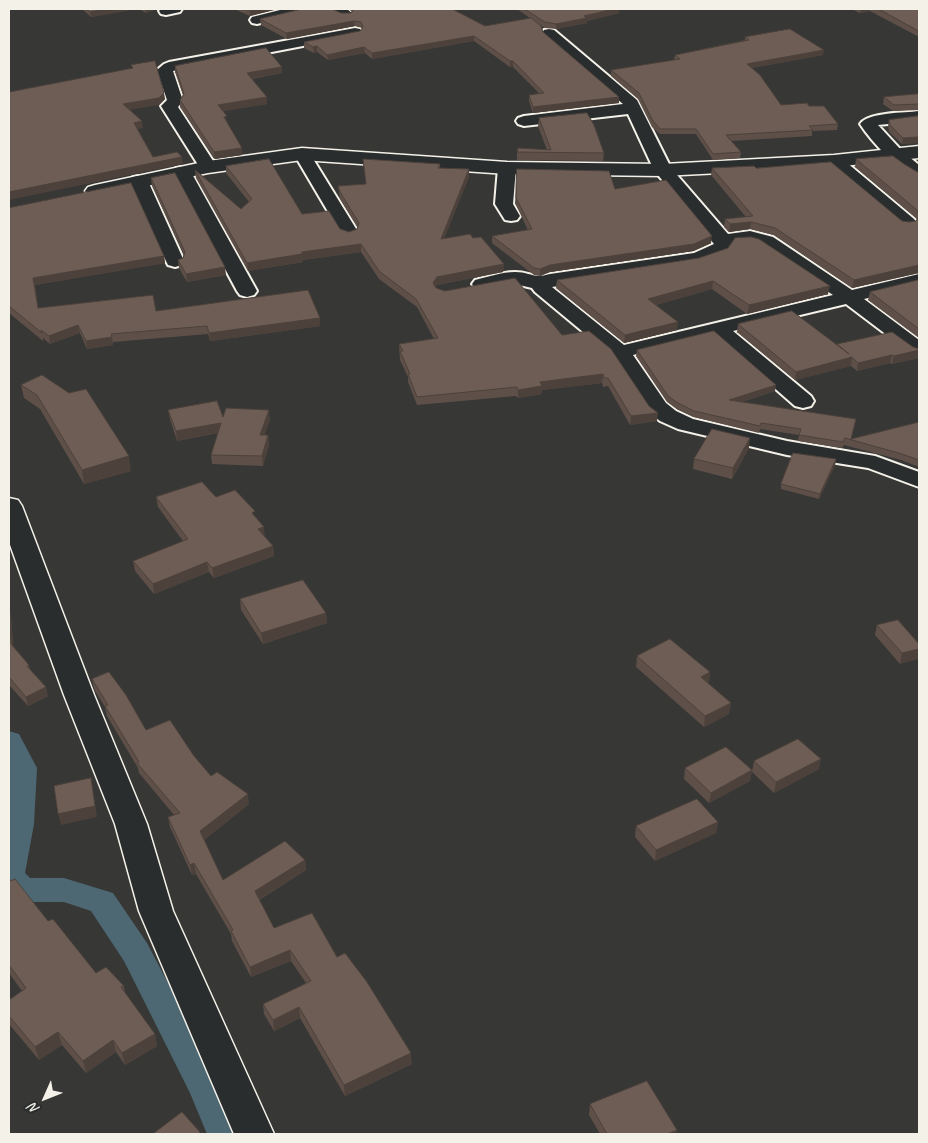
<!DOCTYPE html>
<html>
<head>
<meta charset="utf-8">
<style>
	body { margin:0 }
	#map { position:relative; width:928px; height:1143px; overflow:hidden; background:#373736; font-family:Caveat,sans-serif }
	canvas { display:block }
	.frame { position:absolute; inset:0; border:10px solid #f4f1e8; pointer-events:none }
	.north { position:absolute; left:20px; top:1073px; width:50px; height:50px; -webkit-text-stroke:4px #2a2d2e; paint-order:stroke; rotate:226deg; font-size:14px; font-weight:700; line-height:20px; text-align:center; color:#f4f1e8 }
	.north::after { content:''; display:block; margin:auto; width:18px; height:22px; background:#f4f1e8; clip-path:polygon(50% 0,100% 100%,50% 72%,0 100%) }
</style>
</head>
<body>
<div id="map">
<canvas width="928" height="1143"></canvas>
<div class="frame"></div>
<div class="north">N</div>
</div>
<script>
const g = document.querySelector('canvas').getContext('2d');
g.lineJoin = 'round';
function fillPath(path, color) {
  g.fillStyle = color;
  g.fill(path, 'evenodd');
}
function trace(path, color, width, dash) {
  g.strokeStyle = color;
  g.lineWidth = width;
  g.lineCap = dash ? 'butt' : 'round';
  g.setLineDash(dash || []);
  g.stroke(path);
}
const canal = new Path2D(`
	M9 731 19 734 37 768 34 824 25 873 30 878H64L113 893 147 943 218 1078 243 1134H207L190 1093 124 961 91 911 64 902H23L12 899 9 895Z`);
const street = new Path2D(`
	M161 9H182L180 12 166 15 161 14 159 11Z
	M284 9H306L304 12 257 24 252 23 250 20 252 17Z
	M330 9H347L353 14 351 17C343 19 335 16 330 9Z
	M355 28 360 29 362 32 360 35 173 71 183 101 178 107 217 167 214 171 208 172 202 171 161 106 167 100 157 70 164 64 169 62Z
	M549 29 554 30 637 100 671 168 728 234 750 231 773 237 852 290 919 274V286L864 299 919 340V356L912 354 846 304 733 331 811 396 814 401 811 406 803 408 795 406 714 335 633 355 666 403 676 411 693 419 787 441 875 456 919 472V487L868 468 787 455 678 429 660 421 650 413 612 356 535 292 532 288 515 284 482 290 475 288 472 284 475 280C487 277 502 272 515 272 531 272 532 279 550 274L694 253 714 244 654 170 628 114 524 126 518 124 516 121 518 118 524 116 623 104 544 36 542 33 544 30ZM750 243 759 245 833 295 624 345 552 287 698 264 726 254 733 244Z
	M919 111V121L878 125 902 151 919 165V178C900 173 871 141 860 124 868 112 905 113 919 111Z
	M302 149 308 150 310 154 358 232 356 236 349 238 342 236 340 232 294 154 296 150Z
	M834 156 840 157 914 219 917 223 914 227 908 228 902 227 828 165 825 161 828 157Z
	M507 163 513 164 516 168 513 204 520 216 517 220 511 221 505 220 495 204 498 168 501 164Z
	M182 167 188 168 191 172 257 291 254 295 247 297 240 295 237 291 173 172 176 168Z
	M139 176 145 177 148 181 184 261 182 265 175 267 168 265 166 261 130 181 133 177Z`);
const secondary = new Path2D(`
	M919 146V158L834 167 663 176 507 174 302 160 208 173 95 197 88 195 85 191 88 187 95 185 208 161 302 148 507 162 663 164 834 155Z
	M9 498 18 500 22 506 94 695 147 824 173 911 274 1134H234L139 911 115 824 64 695 9 542Z`);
const wall = new Path2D(`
	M82 9H136L91 17Z
	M139 9H156L146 13Z
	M234 9H278L250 16Z
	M349 9H452L485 26 530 18 517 9H619V13L587 21V23L556 29 545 28 539 24 543 32 619 97V103L533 113 529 101V95L539 93 513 67H510L474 41 372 59 365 53 328 60 317 52 314 53 304 48V42L360 31 362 29V28L355 26 287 39 261 25 260 19 351 13 352 12Z
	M851 9H919V37L870 11 860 13Z
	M745 37 823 55 752 68 781 105 809 106 838 124 837 130 812 131V136L731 141 741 152 740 158 713 160 696 134H660L652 127 638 99 611 76V70L674 60 675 55 745 40Z
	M175 66 282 73 252 79 267 104 223 111 227 123 242 148V155L215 159 180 107V100L183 95 175 72Z
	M919 94V110L893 111 883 104 884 97Z
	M919 116V143L902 144 889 132 888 126 889 120Z
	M539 118 604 153 603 161 517 160V152L547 150 538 126Z
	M363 159 440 164V168L469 177 444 238H473L504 264 503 272 437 285 436 287V288L562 335 657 421 630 425 608 386 603 387 602 383 542 390V394L518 398 516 396 417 405 408 382V377L400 360 399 344 434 339 417 307 379 279 361 252 303 260V262L248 271 196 178 195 170 241 209 249 202 226 173V166L302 214 349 232 357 229 358 228 340 199 338 186 366 184Z
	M856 159 904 164 919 173V273L852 288 774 235 750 229 729 232 724 227 725 219 746 217 711 175 712 168H756L902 221 909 222 916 221 917 220 916 218 855 167Z
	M517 169 615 189 711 243 693 251 550 272 540 276 534 275 492 243V236L528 230 516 205Z
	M151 178 226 275 187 282 179 268 178 260 183 258 184 255 152 186Z
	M9 208 164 256 165 263 35 285 38 308 156 311 320 318V326L210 341 208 334 113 342V345L87 349 80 333 50 344 43 338V341L9 313Z
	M699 258 828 294 747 314 712 289 656 305 677 330 624 343 556 288 557 280Z
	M919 280V338L868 300 870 292Z
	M738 324 837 345V344L913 347 919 349V358L892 364 890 363 857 371 851 366 795 380 737 332Z
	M637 350 775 391 742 402 851 439 919 422V467L901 460 844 445 842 448 798 441 799 435 760 429 759 433 694 417 677 409 667 402 636 356Z
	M21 385 69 393 131 471 84 484 40 409 24 398Z
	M168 410 223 417 270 420 264 435H268L269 445 263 466 212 464 211 455 218 433 177 441 170 419Z
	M749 448 732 479 693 469 694 459Z
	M836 459 835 465 819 499 781 489V484Z
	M156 497H216L256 517 264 536 273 546 274 556 214 578 209 572 154 594 135 571 133 561 183 541 158 507Z
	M240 599 326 613 327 623 263 644 241 610Z
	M9 608 11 616 13 646 29 665 30 670 48 696 28 706 9 685Z
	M877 625 919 644 900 664 875 635Z
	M637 656 710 672 709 682 707 683 731 703 729 714 704 727 636 667Z
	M92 679 146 730 194 756 211 776 249 804 204 840 223 880 305 860 306 870 259 900 274 928 337 957 412 1064 345 1096 300 1018 274 1031 264 1014 263 1004 306 983 291 961 251 977 232 941 231 934 196 874 192 875 170 827 168 817 174 815 139 773 138 768 107 716 105 707 94 689Z
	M754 761 819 769 774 793 752 772Z
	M685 768 752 770 750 781 709 803 684 779Z
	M718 822 716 833 655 861 635 837 636 826Z
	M9 878 96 973 124 986 125 993 155 1034 157 1046 125 1065 116 1052 86 1073 62 1045 39 1060 9 1024V1000L22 991 9 973Z
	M590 1104 676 1134H600L589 1115Z`);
const shadedWall = new Path2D(`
	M106 9H136L91 17 90 12Z
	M145 9H156L146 13Z
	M257 9H278L250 16V11Z
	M614 9H619V13L587 21V23L556 29V24Z
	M861 9H871L870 11 860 13Z
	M354 21 355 26 287 39 286 33Z
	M474 36V41L372 59V53Z
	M317 46V52L314 53 313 47Z
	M364 47 365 53 328 60 327 55Z
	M824 50 823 55 746 69 747 64Z
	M510 61H513V67H510Z
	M282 67V73L248 79 247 73Z
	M164 93 165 99 159 105 124 111 123 104Z
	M267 97V104L219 112 218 105Z
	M619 97V103L533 113V107Z
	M142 121 143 128 135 130 134 123Z
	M919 137V143L902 144 903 138Z
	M242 148V155L215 159 214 152Z
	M182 157 183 164 9 200V192Z
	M469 169V177L441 247V239Z
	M751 222 750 229 729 232 730 224Z
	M712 236 711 243 693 251 550 272 540 276V269L550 265Z
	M361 244V252L303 260V262L248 271 247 263 302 252Z
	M164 256 165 263 35 285 33 278Z
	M504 264 503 272 437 285 433 291V283L437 277Z
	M919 265V273L852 288 854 280Z
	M225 267 226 275 187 282 186 274Z
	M713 281 712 289 648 307V299Z
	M830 286 828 294 747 314 749 305Z
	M320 318V326L210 341 209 333Z
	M678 322 677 330 624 343 625 335Z
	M78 325 80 333 50 344 49 336Z
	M112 337 113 345 87 349 86 341Z
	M919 350V358L892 364 894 356Z
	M892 355 890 363 857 371 858 363Z
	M852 357 851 366 795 380 796 372Z
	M603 374 602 383 542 390V394L518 398V390L540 382Z
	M776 385 775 391 729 406V400Z
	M269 410 270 420 261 444 260 435Z
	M658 413 657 421 630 425 631 416Z
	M221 423 222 432 177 441 176 431Z
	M268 435 269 445 263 466 262 456Z
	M750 438 749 448 732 479 733 468Z
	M129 456 131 471 84 484 82 470Z
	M836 459 835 465 819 499 820 494Z
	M264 527 265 537 258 529Z
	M273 546 274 556 214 578 212 568Z
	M207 562 209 572 154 594 153 584Z
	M9 608 11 616 14 653 11 644Z
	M326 613 327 623 263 644 261 633Z
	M919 649V659L900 664 902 653Z
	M710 672 709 682 699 688 701 677Z
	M46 687 48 696 28 706 26 697Z
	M731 703 729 714 704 727 705 716Z
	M821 759 819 769 774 793 776 782Z
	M752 770 750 781 709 803 711 793Z
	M91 778 97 817 61 825 58 814Z
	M248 794 249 804 202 842 200 831Z
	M718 822 716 833 655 861 656 850Z
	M305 860 306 870 256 901 255 891Z
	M194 863 196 874 192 875 190 865Z
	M290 950 291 961 251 977 250 967Z
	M299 1007 300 1018 274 1031 273 1020Z
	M58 1032 62 1045 39 1060 35 1047Z
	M155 1034 157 1046 125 1065 122 1053Z
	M113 1040 116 1052 86 1073 83 1061Z
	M411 1053 412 1064 345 1096 344 1085Z
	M677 1130 676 1134H667Z`);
const building = new Path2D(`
	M87 9H106L90 12Z
	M245 9H257L250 11Z
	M302 9H332L341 13H351L354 9H452L485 26 531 18 541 26 543 32 619 97 533 107 529 95 544 93 513 61H510L474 36 372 53 364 47 327 55 317 46 313 47 304 42 360 31 363 27 361 22 354 21 286 33 260 19Z
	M525 9H614L584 16 587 18 556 24 545 22Z
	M879 9H919V31Z
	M790 29 824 50 747 64 760 75 781 105 807 103 809 106H824L838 124 809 126 813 130 726 135 741 152 713 154 696 129H660L653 121 639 93 611 70 680 59 675 55 749 40 745 37Z
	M266 48 282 67 247 73 267 97 218 105 227 116 224 117 242 148 214 152 180 100 184 94 175 66Z
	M155 61 164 93 159 98 123 104 142 121 134 123 153 157 177 152 182 157 9 192V92L133 68 131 65Z
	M919 94V104L894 105 884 97Z
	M587 113 594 125 604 153 517 152 518 148 551 150 539 118Z
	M919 116V137L903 138 890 125 889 120Z
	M893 156 904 164 919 173V215L917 210 856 159Z
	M269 159 302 214 329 211 340 229 349 232 357 229 359 223 340 192 338 186 366 184 363 159 440 164 438 168 469 169 441 239 470 234 473 238 481 237 504 264 437 277 433 283 436 288 445 291 515 278 562 335 589 331 611 349 649 406 658 413 631 416 608 378H604L603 374 540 382 542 386 518 390 517 387 417 397 408 374H410L400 351H403L399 344 438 338 416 299 379 271 361 244 302 252V254L247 263 195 170 241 209 252 199 226 166Z
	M831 162 902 221 909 222 916 221 919 217V265L854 280 775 228 751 222 730 224 725 219 753 216 712 168 754 166 756 168Z
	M517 169 609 171 615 189 666 180 712 236 694 244 550 265 540 269 534 268 492 236 532 229 516 198Z
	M175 173 225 267 186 274 178 260 183 258 185 252 151 178Z
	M131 183 164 256 33 278 38 308 153 295 156 311 308 290 320 318 209 333 207 326 111 334 112 337 86 341 78 325 49 336 41 330 42 333 9 306V208Z
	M751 237 759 239 830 286 749 305 713 281 648 299 678 322 625 335 557 280 699 258 728 248 735 238Z
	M919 280V329L870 292Z
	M792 311 849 354 837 344 892 332 913 347 919 349V350L894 356 892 355 858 363 852 357 796 372 738 324Z
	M714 331 776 385 729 400 856 419 851 439 919 422V460L902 454 845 438 843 442 799 435 801 429 761 423 760 426 694 411 678 403 668 396 637 350Z
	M42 375 69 393 86 389 129 456 82 470 37 395 21 385Z
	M217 401 223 417 226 408 269 410 260 435H268L262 456 211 455 221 423 176 431 168 410Z
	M712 429 750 438 733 468 694 459Z
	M793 453 836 459 820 494 781 484Z
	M202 482 216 497 235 490 255 511 252 513 264 527 258 529 273 546 212 568 207 562 153 584 133 561 188 539 156 497Z
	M303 580 326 613 261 633 240 599Z
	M9 608 11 644 29 665 27 666 46 687 26 697 9 677Z
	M898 620 919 644V649L902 653 877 625Z
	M670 639 710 672 701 677 731 703 705 716 637 656Z
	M109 672 126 695 146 730 170 720 194 756 211 776 217 772 248 794 200 831 223 880 285 841 305 860 255 891 274 928 312 913 337 957 345 953 367 982 411 1053 344 1085 299 1007 273 1020 263 1004 311 981 290 950 250 967 231 931 233 930 194 863 190 865 168 817 180 813 137 763 139 762 105 706 108 705 92 679Z
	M798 739 821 759 776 782 754 761Z
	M726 747 752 770 711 793 685 768Z
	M91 778 95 806 58 814 54 786Z
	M697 799 718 822 656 850 636 826Z
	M9 878 11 881 15 879 48 921 53 919 96 973 106 967 124 986 121 987 155 1034 122 1053 113 1040 83 1061 58 1032 35 1047 9 1016V1000L26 988 9 965Z
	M647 1081 677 1130 667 1134H607L590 1104Z
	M182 1112 200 1132 198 1134H153Z`);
fillPath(canal, '#4e6873');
trace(street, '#f4f1e8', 4);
trace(secondary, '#f4f1e8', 3);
fillPath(street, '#2a2d2e');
fillPath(secondary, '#2a2d2e');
fillPath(wall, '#5e5048');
fillPath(shadedWall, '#4c413b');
fillPath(building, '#6d5d54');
trace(building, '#4c413b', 1);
</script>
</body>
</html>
